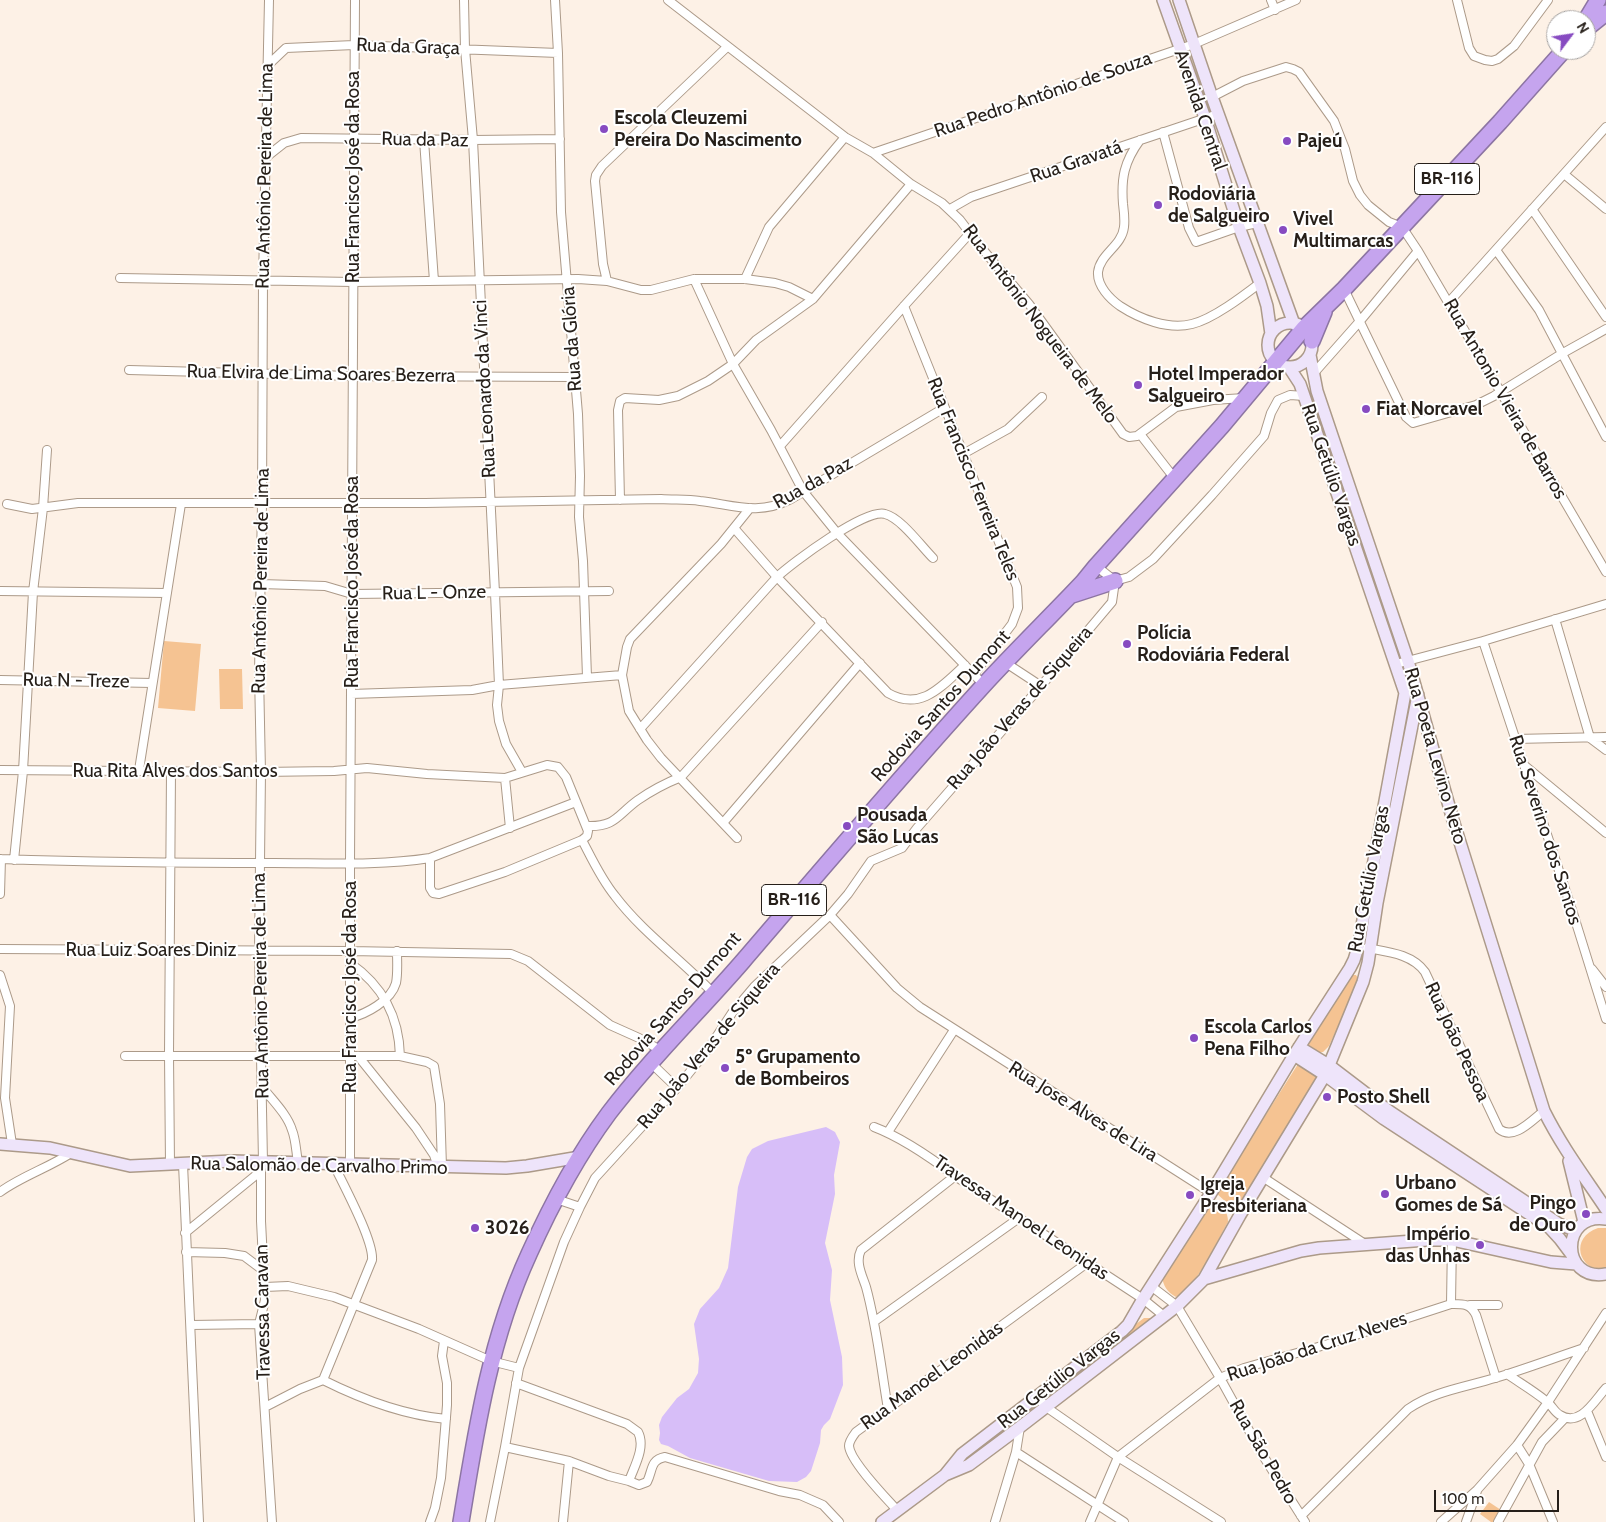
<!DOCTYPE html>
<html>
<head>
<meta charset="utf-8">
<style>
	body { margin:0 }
	#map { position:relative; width:1606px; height:1522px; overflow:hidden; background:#fdf1e6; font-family:Cabin,sans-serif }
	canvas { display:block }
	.north { position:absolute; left:1546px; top:10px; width:50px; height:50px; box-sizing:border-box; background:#fff; border:1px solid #a8a5a3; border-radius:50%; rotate:59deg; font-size:14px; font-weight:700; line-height:20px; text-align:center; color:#261f19 }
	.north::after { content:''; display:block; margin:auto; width:18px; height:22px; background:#874bc1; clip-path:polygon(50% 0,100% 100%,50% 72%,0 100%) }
	.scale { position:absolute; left:1434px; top:1490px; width:125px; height:22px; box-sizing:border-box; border:2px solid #261f19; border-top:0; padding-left:6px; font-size:15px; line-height:18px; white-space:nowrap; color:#261f19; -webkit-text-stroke:4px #fff; paint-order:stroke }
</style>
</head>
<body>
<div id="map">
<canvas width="1606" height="1522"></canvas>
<div class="north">N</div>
<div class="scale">100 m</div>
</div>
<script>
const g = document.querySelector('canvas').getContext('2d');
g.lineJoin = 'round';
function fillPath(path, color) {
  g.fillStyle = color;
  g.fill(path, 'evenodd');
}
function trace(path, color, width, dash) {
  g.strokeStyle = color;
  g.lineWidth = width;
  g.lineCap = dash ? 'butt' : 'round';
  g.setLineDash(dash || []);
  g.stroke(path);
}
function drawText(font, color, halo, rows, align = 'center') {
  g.font = font + ' Cabin,sans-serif';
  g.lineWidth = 4;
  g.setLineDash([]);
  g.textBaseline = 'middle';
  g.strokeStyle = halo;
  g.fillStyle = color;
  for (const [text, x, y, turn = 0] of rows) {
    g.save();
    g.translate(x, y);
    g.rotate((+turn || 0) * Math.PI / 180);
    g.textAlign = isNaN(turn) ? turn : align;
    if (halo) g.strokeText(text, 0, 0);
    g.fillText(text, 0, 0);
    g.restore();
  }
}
const green = new Path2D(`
	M164 641 201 644 195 711 158 708Z
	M219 669H242L243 709H220Z
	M1350 975H1356L1359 980 1357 985 1329 1046 1323 1052 1316 1053 1310 1049 1308 1042Z
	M1298 1064 1320 1079 1236 1211 1216 1193Z
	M1213 1205C1223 1207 1228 1211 1228 1222 1217 1241 1196 1289 1176 1297 1167 1292 1163 1286 1162 1275L1207 1207Z
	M1598 1228H1606V1272C1577 1270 1570 1237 1598 1228Z
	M1144 1318H1150V1321L1052 1398 1048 1396 1047 1392 1050 1389Z
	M1033 1405 1036 1409 966 1464 962 1462 961 1459Z
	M1489 1502 1501 1510 1494 1522H1491L1480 1514Z`);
const water = new Path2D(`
	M826 1127 835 1132 840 1142 834 1175 835 1194 825 1243 832 1270 830 1300 842 1357 843 1385 830 1419 824 1425 821 1430 820 1443 811 1471 806 1477 797 1482 769 1481 690 1458 668 1446 661 1444 659 1440 660 1433 659 1425 662 1417 677 1398 689 1389 698 1373 699 1359 694 1324 700 1309 719 1288 728 1268 738 1187 747 1157 752 1149 768 1141Z`);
const street = new Path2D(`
	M269 0 263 280 262 504 259 673 261 772 259 951 263 1162 261 1171V1221L265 1300 259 1324 272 1522
	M464 0 465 49 473 140 495 593 499 685 497 705 499 721 506 744 522 772
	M555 0 558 53 561 212 578 414 580 476 579 517 583 561 587 677
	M668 0 845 137 873 153 911 184 942 203 960 220 979 245 1029 304 1123 434 1129 437 1137 436 1176 407 1213 400 1244 398
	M1271 0 1275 10
	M1457 0 1469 48 1474 56 1485 60 1492 61 1498 59 1514 46 1548 0
	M267 66 286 48 354 45 558 53
	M1212 97 1243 81 1286 67 1293 69 1299 72 1334 121 1345 149 1353 181 1360 195 1368 205 1389 222 1402 227 1418 251 1606 572
	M1163 132 1189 228 1196 242 1239 227 1257 223
	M424 140 434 281
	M1140 140C1124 162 1121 178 1123 204 1124 212 1125 219 1124 227 1122 246 1100 254 1098 272 1097 286 1110 299 1120 306 1140 319 1168 330 1192 324 1213 319 1243 296 1260 283
	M873 153 1194 44 1296 0
	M265 158 284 143 301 138 473 140 560 139
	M1564 174 1606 209
	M950 209 971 197 1218 114
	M1532 209 1606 317
	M1496 250 1539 310 1606 437
	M120 278 353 282 578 279 607 281 641 290H651L694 279H745L775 283 789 287 813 299
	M694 279 733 364 771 430 803 491 837 533 984 685
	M745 279 769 227 845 137
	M607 281 603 264 595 181 596 175 602 166 727 47
	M1344 289 1406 417 1413 423 1476 405 1494 396 1563 353 1606 329
	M1449 302 1606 127
	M904 306 1017 587 1018 608 1012 624 974 674
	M129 370 353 376 574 377
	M1314 373 1360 321 1418 251
	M1140 434 1175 479
	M780 446 904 306 971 232
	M963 454 1008 429 1042 397
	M620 500 618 410 620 401 625 398 659 400 678 396 708 381 733 364 756 340 813 299 911 184
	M7 504 32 509 78 503H425L661 499C674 500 687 499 700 501 734 505 758 516 791 499L944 408
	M734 528 777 577 888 693C921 712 942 686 965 665
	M1096 566 1115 581 1129 577 1153 559 1212 495 1264 436 1271 413 1278 400 1290 395 1304 396
	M261 584 325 586 352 594 609 591
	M0 591 167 593
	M1555 619 1590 738
	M1483 641 1573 913 1606 1019
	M1006 663 1041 686
	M1396 664 1483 641 1606 604
	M0 680 152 683
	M351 694 472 690 499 685 622 675
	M640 729 777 577C793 562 866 508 885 514 901 518 921 546 933 558
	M1590 738 1606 750
	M1515 739 1606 737
	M1524 765 1606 833
	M0 770 261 772 334 771 367 768 427 774 505 778 547 765 558 767 566 777 588 831 587 836 582 840 505 872 439 894 433 893 430 888V858
	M139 770 181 504
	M505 778 510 828
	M723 823 860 663
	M587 826C616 827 617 815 638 800 651 791 666 783 681 777L822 622
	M737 838 661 758 647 740 629 711 622 675 627 647 630 639 721 544 750 508
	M582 840C592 859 601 879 615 896 642 932 683 961 714 994
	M0 859C91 862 183 863 274 863 325 863 379 866 430 858L576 802
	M14 860 23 771 33 592 43 508 47 450
	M0 894 1 859
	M830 915 897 988 920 1007 1211 1193
	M1367 948C1388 952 1412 954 1425 972L1499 1129C1514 1141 1532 1120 1544 1111
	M0 949 350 951 511 954 528 961 610 1025 639 1038 662 1051
	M350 963C383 986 399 1016 400 1056L427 1062 434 1066 440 1104 442 1167
	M1592 969 1606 987
	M0 975 10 1006 5 1098 12 1144
	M350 1018C366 1014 391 1001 396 983 398 973 397 961 397 951
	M125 1056H400
	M358 1056 416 1128 434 1155 438 1167
	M651 1063 677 1088
	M263 1088C273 1101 287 1114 292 1130 296 1140 296 1152 298 1162
	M874 1127C903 1138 930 1157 955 1176L1143 1299 1164 1316
	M888 1132 954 1030
	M183 1164 199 1522
	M350 1164V863L355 0
	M170 1165 169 1055 171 771
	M1264 1178 1365 1244
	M0 1192C22 1176 48 1168 71 1153
	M556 1199 580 1207
	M185 1233 261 1171
	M186 1252 225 1253 244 1256 264 1271
	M1151 1286 1177 1306 1220 1378 1262 1454 1305 1522
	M265 1287 288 1286 334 1297 419 1329 491 1361 519 1368
	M1451 1304 1452 1240
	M1470 1305H1498
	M875 1321 1019 1218
	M191 1325 259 1324
	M1507 1374C1520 1383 1534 1391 1546 1401 1552 1405 1554 1412 1560 1415 1580 1428 1595 1400 1606 1388
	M323 1380C361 1399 403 1415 446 1419
	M1037 1396 1046 1407 1118 1457 1221 1522
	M265 1407 300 1389 323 1380 372 1260C374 1241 343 1184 333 1163
	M888 1409C881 1368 877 1327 866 1287 862 1275 855 1262 861 1250L955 1176
	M1587 1411 1606 1457
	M1517 1445 1529 1464 1553 1522
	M505 1447 569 1461 609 1476 629 1481C634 1467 646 1447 638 1432L627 1424 516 1383
	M1016 1452 1124 1522
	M629 1481 639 1485 647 1482C653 1470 650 1460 665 1457L779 1491 800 1495 823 1505 839 1522
	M897 1510C886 1498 850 1461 849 1446 849 1441 853 1436 856 1432L1087 1263
	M1301 1516 1408 1409C1434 1391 1466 1387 1495 1378 1525 1369 1554 1358 1584 1348
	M430 1522 435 1508 441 1478 447 1405V1383L442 1356 444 1341
	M490 1522 505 1447 519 1368 564 1242 580 1207 595 1178 677 1088 709 1048 732 1013 754 987 830 915 848 894 871 861 902 848 917 828 1041 686 1112 602 1115 581
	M563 1522 569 1461
	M995 1522 1016 1452 1020 1427
	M1090 1522 1118 1457 1220 1378 1244 1368 1325 1345 1451 1304C1462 1304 1470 1303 1476 1315L1496 1378
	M1441 1522 1477 1490 1517 1445 1548 1402 1606 1313
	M1466 1522 1477 1491
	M1498 1522 1542 1442 1565 1418`);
const secondary = new Path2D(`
	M1163 0 1205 118 1239 227 1260 283 1267 306 1271 334
	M1179 0 1212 97 1294 324
	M1268 345a22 22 0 1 1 44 0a22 22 0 1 1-44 0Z
	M1310 355 1317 391 1408 661 1453 820 1544 1111C1562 1147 1584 1176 1606 1209
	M1299 1047 1330 1066 1389 1111 1559 1224 1569 1228 1577 1229
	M1294 1055 1325 1075 1384 1119 1549 1227 1560 1239 1572 1255
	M0 1144 50 1148 130 1166 232 1161 506 1168 527 1166 580 1157
	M1569 1161 1584 1222
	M1606 1219C1560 1212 1560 1282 1606 1274
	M1204 1279 1301 1251 1319 1248 1427 1240H1452L1551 1262 1576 1264
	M945 1475 962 1454 1122 1331 1128 1325 1143 1299 1211 1193 1294 1055 1350 968 1354 960 1358 947 1405 693 1300 384 1289 367
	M882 1522 945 1475 969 1465 1020 1427 1177 1306 1204 1279 1240 1215 1325 1075 1363 982 1368 963 1377 903 1418 695`);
const highway = new Path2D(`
	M1586 20 1598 0
	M1586 29 1606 13
	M1312 341 1324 312
	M1072 595 1115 581
	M461 1522C476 1430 490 1339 529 1254 551 1205 577 1156 609 1113 650 1059 699 1012 743 961 822 869 901 776 983 686 1015 651 1050 617 1083 582L1096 566 1222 426 1304 328 1344 289 1500 122 1564 50`);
const markers = [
	[604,129,5,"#874bc1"],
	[1287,141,5,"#874bc1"],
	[1158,205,5,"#874bc1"],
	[1283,230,5,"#874bc1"],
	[1138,385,5,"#874bc1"],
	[1366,409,5,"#874bc1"],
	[1127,644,5,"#874bc1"],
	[847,826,5,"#874bc1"],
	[1194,1038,5,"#874bc1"],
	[725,1068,5,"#874bc1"],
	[1327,1097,5,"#874bc1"],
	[1385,1194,5,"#874bc1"],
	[1190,1195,5,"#874bc1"],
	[1586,1214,5,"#874bc1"],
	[475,1228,5,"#874bc1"],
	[1480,1245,5,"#874bc1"]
];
const shields = [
	[1447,179,65],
	[794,900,65]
];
const shieldNames = [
	["BR-116",1447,179],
	["BR-116",794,900]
];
const streetNames = [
	["Rua da Graça",408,47,2],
	["Rua Pedro Antônio de Souza",1043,95,-19],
	["Avenida Central",1200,110,71],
	["Rua da Paz",425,140,1],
	["Rua Gravatá",1076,162,-19],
	["Rua Antônio Pereira de Lima",265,176,-89],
	["Rua Francisco José da Rosa",353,177,-90],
	["Rua Antônio Nogueira de Melo",1040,324,53],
	["Rua da Glória",572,339,-94],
	["Rua Elvira de Lima Soares Bezerra",321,374,1],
	["Rua Leonardo da Vinci",485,389,-93],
	["Rua Antonio Vieira de Barros",1505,399,60],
	["Rua Getúlio Vargas",1331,475,71],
	["Rua Francisco Ferreira Teles",973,479,68],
	["Rua da Paz",813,483,-29],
	["Rua Antônio Pereira de Lima",261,581,-89],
	["Rua Francisco José da Rosa",352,582,-90],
	["Rua L - Onze",434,593,-1],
	["Rua N - Treze",76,681,1],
	["Rodovia Santos Dumont",941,706,-48],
	["Rua João Veras de Siqueira",1020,708,-49],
	["Rua Poeta Levino Neto",1435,756,74],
	["Rua Rita Alves dos Santos",175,771],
	["Rua Severino dos Santos",1545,830,72],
	["Rua Getúlio Vargas",1369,879,-79],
	["Rua Luiz Soares Diniz",151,950],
	["Rua Antônio Pereira de Lima",261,986,-91],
	["Rua Francisco José da Rosa",350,987,-90],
	["Rodovia Santos Dumont",673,1009,-49],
	["Rua João Pessoa",1457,1042,65],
	["Rua João Veras de Siqueira",709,1046,-50],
	["Rua Jose Alves de Lira",1083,1112,32],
	["Rua Salomão de Carvalho Primo",319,1166,1],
	["Travessa Manoel Leonidas",1021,1218,34],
	["Travessa Caravan",263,1312,-91],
	["Rua João da Cruz Neves",1317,1347,-18],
	["Rua Manoel Leonidas",932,1376,-36],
	["Rua Getúlio Vargas",1059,1379,-38],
	["Rua São Pedro",1263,1452,60]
];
const poiNames = [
	["Escola Cleuzemi",614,118],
	["Pereira Do Nascimento",614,140],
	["Pajeú",1297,141],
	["Rodoviária",1168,194],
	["de Salgueiro",1168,216],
	["Vivel",1293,219],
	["Multimarcas",1293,241],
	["Hotel Imperador",1148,374],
	["Salgueiro",1148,396],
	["Fiat Norcavel",1376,409],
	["Polícia",1137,633],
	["Rodoviária Federal",1137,655],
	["Pousada",857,815],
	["São Lucas",857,837],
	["Escola Carlos",1204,1027],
	["Pena Filho",1204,1049],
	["5º Grupamento",735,1057],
	["de Bombeiros",735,1079],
	["Posto Shell",1337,1097],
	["Urbano",1395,1183],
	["Gomes de Sá",1395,1205],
	["Igreja",1200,1184],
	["Presbiteriana",1200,1206],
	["Pingo",1576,1203,"right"],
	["de Ouro",1576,1225,"right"],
	["3026",485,1228],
	["Império",1470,1234,"right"],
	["das Unhas",1470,1256,"right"]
];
fillPath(green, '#f5c392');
fillPath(water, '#d7bef8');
trace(street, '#ac9a89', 10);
trace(secondary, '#ac9a89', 14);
trace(highway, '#8d75a3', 18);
trace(street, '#fff', 8);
trace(secondary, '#eee4fa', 11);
trace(highway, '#c5a4ee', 15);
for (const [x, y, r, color] of markers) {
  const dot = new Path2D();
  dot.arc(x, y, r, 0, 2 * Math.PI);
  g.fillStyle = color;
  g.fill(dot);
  trace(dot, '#fff', 2);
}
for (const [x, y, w] of shields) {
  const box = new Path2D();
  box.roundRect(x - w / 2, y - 15.5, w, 31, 4);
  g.fillStyle = '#fff';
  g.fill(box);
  trace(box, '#261f19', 1);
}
drawText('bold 18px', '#261f19', null, shieldNames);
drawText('19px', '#261f19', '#fff', streetNames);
drawText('bold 19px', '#261f19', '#fff', poiNames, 'left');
</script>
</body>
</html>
